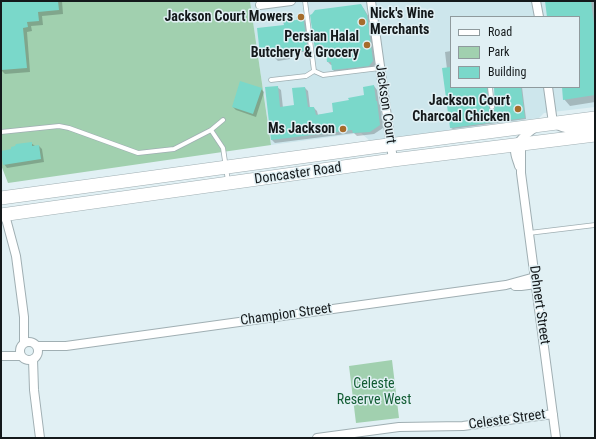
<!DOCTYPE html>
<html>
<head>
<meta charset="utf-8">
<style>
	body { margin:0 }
	#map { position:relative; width:596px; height:439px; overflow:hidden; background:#e1f0f4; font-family:"Roboto Condensed",sans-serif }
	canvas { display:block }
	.frame { position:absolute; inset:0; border:2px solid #14191b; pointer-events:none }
	.legend { position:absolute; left:450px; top:16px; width:130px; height:72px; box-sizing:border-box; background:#e1f0f4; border:1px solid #8f9a9d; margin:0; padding:5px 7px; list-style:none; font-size:12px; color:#14191b }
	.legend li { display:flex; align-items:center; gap:8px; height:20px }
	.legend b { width:20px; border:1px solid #8f9a9d }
</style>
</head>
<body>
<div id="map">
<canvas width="596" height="439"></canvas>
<div class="frame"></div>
<ul class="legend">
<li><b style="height:5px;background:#fff"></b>Road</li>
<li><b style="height:11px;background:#a1d0af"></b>Park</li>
<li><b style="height:11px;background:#7ad8ca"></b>Building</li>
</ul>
</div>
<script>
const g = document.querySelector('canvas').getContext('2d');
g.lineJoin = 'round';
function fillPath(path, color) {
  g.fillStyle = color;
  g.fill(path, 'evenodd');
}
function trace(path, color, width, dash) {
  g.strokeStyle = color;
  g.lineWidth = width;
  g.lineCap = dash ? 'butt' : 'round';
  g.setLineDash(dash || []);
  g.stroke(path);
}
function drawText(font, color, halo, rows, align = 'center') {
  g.font = font + ' "Roboto Condensed",sans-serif';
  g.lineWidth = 3;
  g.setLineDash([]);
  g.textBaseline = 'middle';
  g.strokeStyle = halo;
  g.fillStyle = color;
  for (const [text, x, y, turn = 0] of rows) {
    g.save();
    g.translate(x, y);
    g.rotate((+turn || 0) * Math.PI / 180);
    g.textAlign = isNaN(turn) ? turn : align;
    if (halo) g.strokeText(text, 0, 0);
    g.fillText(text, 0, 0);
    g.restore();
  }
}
const built = new Path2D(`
	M250 1H595V107L544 113 539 118 370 141 361 133 271 145ZM451 17H579V87H451Z`);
const green = new Path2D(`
	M1 1H250L271 145 8 183 1 165Z
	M392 360 399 418 356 423 349 366Z`);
const shadow = new Path2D(`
	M1 1H62L63 14 42 16 43 25 31 26 32 31 27 32 30 72 5 74 1 70Z
	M546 1H595V102L570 106 564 99 563 87H579V17H548Z
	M361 5 364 9 370 19 375 65 372 68 336 73 333 70 332 65H331L328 62 327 57 321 58 318 54V51L316 49Z
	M303 17 306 20 310 53 305 54 303 52 290 53V59L278 61 275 58V55L264 57 261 53 285 26 298 20Z
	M451 51V87H489L488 89 490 110 491 111 496 109 495 87H522L526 119 453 129 451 128 447 69 445 52Z
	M374 86 377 90 379 104 380 105 383 128 374 134 357 136 354 133 275 143 272 140 277 87 281 90 283 108 295 106 305 88 308 91 310 108H314L317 111 318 115 334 113 365 96Z
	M261 89 264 92 256 117 236 110 233 107Z
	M31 143 35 146H39L42 149 44 162 7 168 4 164Z`);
const building = new Path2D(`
	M1 1H58L59 10 38 12 39 21 27 22 28 27 23 28 27 68 1 70Z
	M545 1H591L595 31V95L563 100 562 87H579V17H547Z
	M361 4 367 15 373 61 369 66 332 70 331 62H327L326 54 317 55 316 49 315 50 310 15 312 14 315 10Z
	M303 16 308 51H301V49L287 51 288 57 274 58V52L260 54 257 28 284 25 283 21 297 20 296 17Z
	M451 67V87H487L489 107 491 110H494L495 107 494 87H521L525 118 450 128 442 68Z
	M240 81 262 88 253 114 232 107Z
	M374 85 376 101H377L380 125 370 132 353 133 352 130 271 140 265 87 278 86 280 107 294 105 292 88 305 87 308 107H314L316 115 333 112 332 103 349 100 348 98 364 95 363 87Z
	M32 142V146L39 145 41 159 3 165 1 151 11 149V147L15 146 16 144Z`);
const lane = new Path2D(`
	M305 1 314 71 323 75 380 68
	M271 80 306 76 314 71
	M490 87 492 107
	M211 130 223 148 228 181
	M1 132 59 126 69 128 138 153 174 149 211 130 223 120
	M529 233 595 225`);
const street = new Path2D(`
	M371 1 393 160
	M536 1 539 17
	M260 5 291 1
	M548 87 553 123C570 132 577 129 595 127
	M521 144V173L556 438
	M519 166C518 162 515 156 515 151 515 142 529 132 536 127
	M5 215 16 256 24 317V343
	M515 286H521L536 284
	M20 351a9 9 0 1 1 18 0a9 9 0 1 1-18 0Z
	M37 346H66L506 285 535 277
	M1 356H21
	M33 359 34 390 40 438
	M317 438 399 427 463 426 553 414`);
const primary = new Path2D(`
	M1 198 373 147 595 118
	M1 215 393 160 595 135`);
const markers = [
	[301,17,4,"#a66c2b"],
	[362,22,4,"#a66c2b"],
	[367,45,4,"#a66c2b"],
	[518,109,4,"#a66c2b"],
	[343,129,4,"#a66c2b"]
];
const poiNames = [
	["Nick's Wine",370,14,"left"],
	["Merchants",370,30,"left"],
	["Jackson Court Mowers",293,17],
	["Persian Halal",359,37],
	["Butchery & Grocery",359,53],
	["Jackson Court",510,101],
	["Charcoal Chicken",510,117],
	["Ms Jackson",335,129]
];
const streetNames = [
	["Jackson Court",385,104,82],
	["Doncaster Road",298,174,-8],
	["Dehnert Street",539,305,82],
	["Champion Street",286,315,-8],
	["Celeste Street",507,420,-8]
];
const parkNames = [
	["Celeste",374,384],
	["Reserve West",374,400]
];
fillPath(built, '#cde6ec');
fillPath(green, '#a1d0af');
fillPath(shadow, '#0003');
fillPath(building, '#7ad8ca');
trace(lane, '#a0afb3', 5.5);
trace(street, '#a0afb3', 10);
trace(primary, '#a0afb3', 14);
trace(lane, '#fff', 4);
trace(street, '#fff', 8);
trace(primary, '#fff', 13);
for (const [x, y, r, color] of markers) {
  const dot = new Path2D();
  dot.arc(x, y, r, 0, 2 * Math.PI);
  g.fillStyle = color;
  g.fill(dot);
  trace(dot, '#e1f0f4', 1.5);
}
drawText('bold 14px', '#14191b', '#e1f0f4', poiNames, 'right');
drawText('14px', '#14191b', '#e1f0f4', streetNames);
drawText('14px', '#125c33', '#e1f0f4', parkNames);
</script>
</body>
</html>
